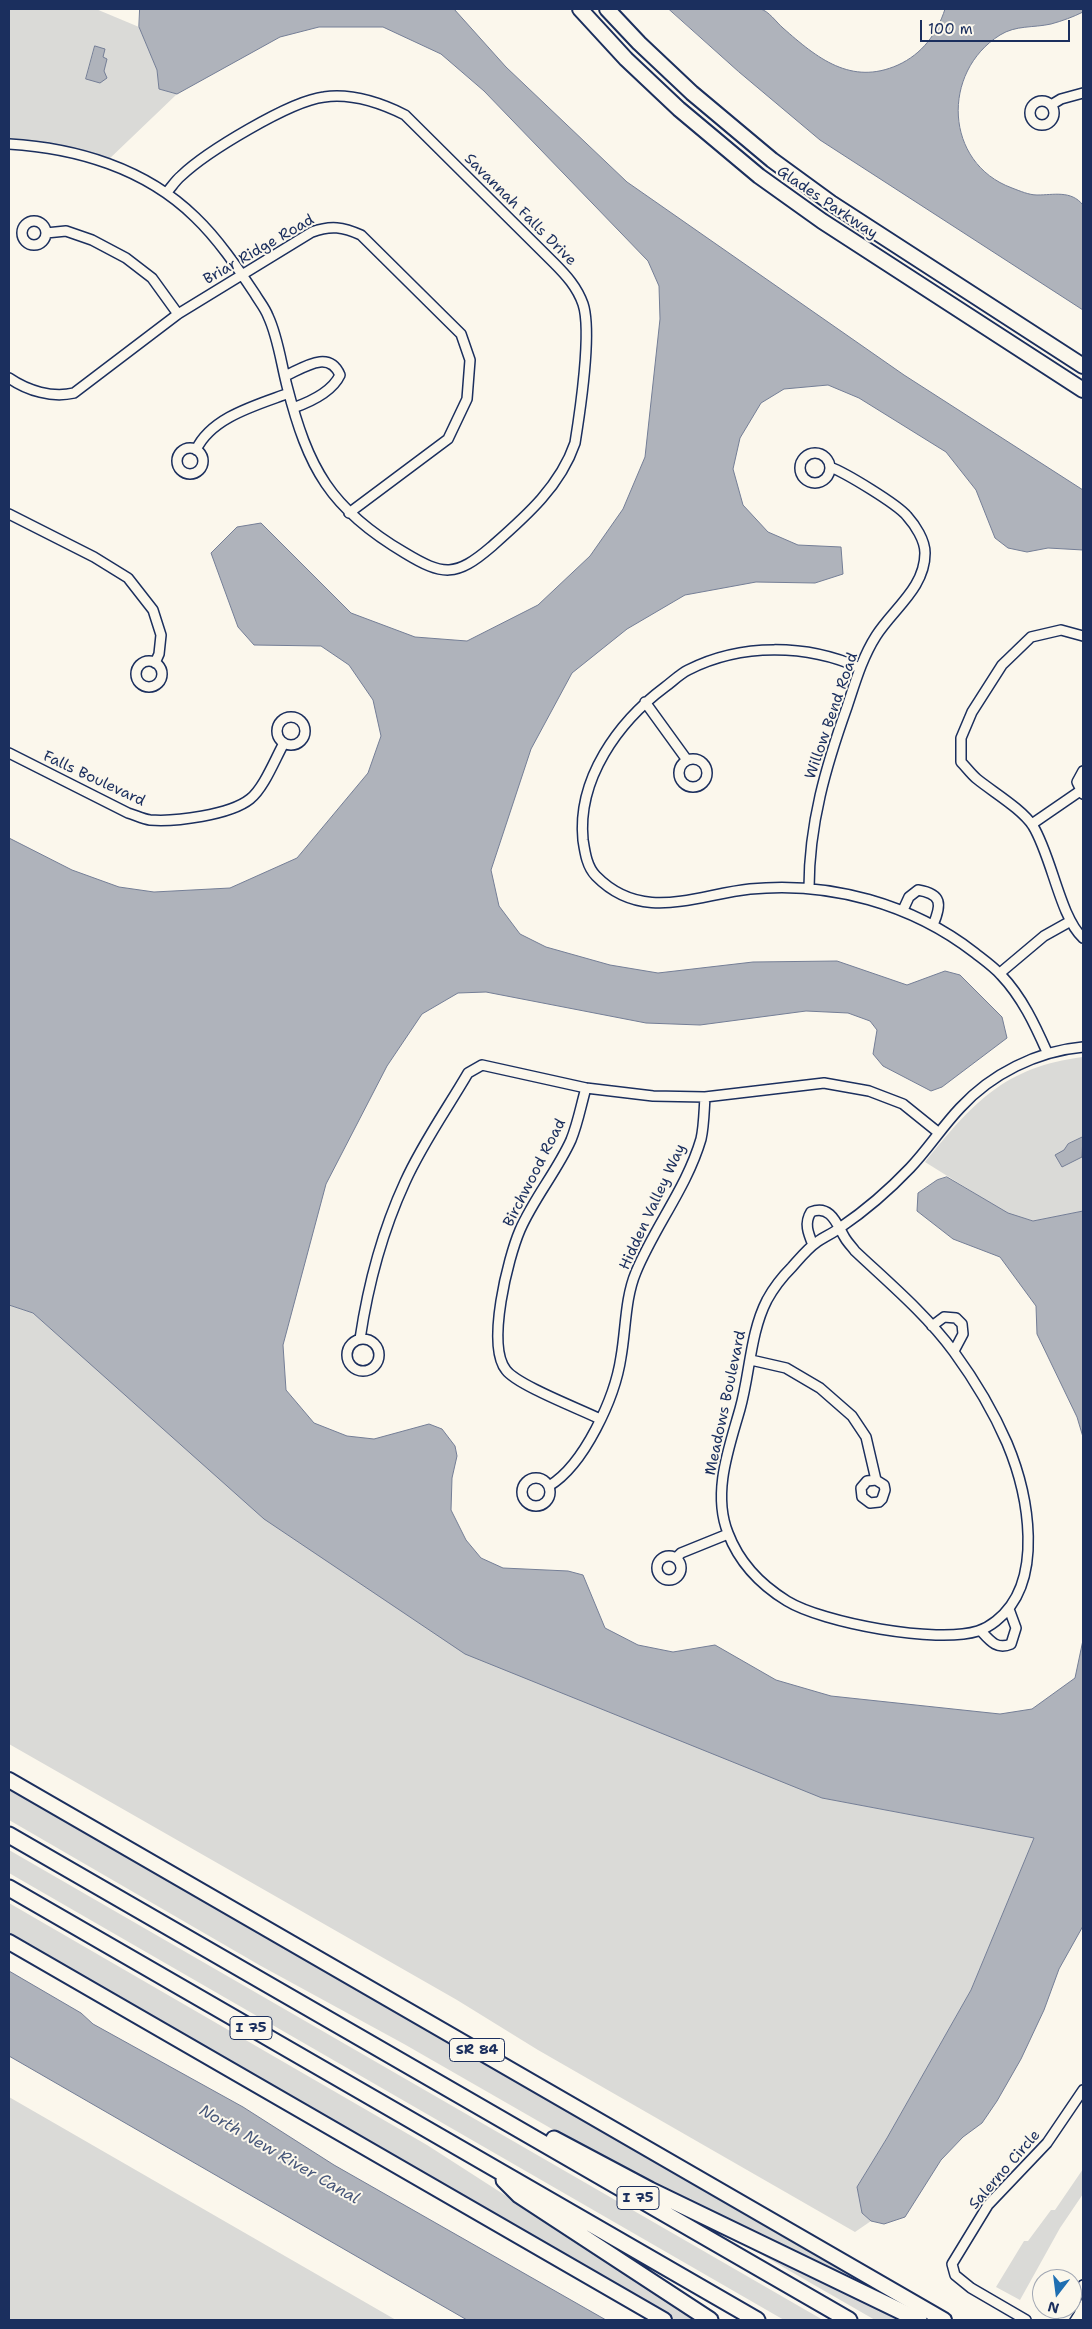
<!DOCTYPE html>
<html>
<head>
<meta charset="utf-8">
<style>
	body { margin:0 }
	#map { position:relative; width:1092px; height:2329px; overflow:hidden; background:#fbf7ec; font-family:"Shantell Sans",sans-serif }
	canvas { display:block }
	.frame { position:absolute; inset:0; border:10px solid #1b2f5e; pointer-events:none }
	.north { position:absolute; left:1032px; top:2269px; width:50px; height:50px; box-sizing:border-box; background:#fbf7ec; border:1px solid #a1a7b3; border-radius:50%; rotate:195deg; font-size:14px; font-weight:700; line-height:20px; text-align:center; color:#1b2f5e }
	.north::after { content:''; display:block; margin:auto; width:18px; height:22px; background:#1f6fb2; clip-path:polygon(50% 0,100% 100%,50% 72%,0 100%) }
	.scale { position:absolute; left:920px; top:20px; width:150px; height:22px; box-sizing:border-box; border:2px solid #1b2f5e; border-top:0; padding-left:6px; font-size:15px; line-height:18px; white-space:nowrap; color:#1b2f5e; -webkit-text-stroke:4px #fbf7ec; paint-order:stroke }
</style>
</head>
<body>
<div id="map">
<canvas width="1092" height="2329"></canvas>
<div class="frame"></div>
<div class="north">N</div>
<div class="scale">100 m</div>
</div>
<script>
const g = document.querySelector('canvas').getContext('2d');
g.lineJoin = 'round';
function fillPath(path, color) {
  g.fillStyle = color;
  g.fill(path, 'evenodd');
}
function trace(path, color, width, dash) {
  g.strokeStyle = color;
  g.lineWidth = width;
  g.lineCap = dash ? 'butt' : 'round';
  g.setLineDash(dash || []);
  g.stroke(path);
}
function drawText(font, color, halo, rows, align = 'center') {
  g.font = font + ' "Shantell Sans",sans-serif';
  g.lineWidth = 4;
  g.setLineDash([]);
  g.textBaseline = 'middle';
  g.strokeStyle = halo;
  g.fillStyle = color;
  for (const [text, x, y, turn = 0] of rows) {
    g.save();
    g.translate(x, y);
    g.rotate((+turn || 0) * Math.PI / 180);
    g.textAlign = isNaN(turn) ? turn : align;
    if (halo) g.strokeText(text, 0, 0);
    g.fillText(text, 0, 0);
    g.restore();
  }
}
const green = new Path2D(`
	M9 9H96L139 27 157 70 159 89 177 94 106 162 9 144Z
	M1083 1057V1211L1034 1221 1008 1214 925 1162C973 1103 1004 1067 1083 1057Z
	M9 1305 33 1313 83 1356 822 1798 1034 1838 971 1990 887 2138 857 2187 862 2213 871 2221 855 2232 538 2050 457 2000 9 1744Z
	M9 1788 915 2312 606 2160 404 2044 261 1966 9 1820Z
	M9 1850 823 2320H784L9 1873Z
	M9 1903 427 2145 699 2320H675L9 1935Z
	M9 2097 396 2320H9Z
	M1083 2169V2194L1060 2228 1020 2300 996 2287 1024 2241H1028L1051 2210H1055Z
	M745 2240 908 2320H875L743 2244Z`);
const water = new Path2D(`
	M140 9H454L506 67 627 182 904 375 1083 490V550L1048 548 1027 552 1008 548 995 538 976 490 946 452 859 398 828 385 784 389 761 403 740 438 733 469 743 505 768 532 798 545 841 547 843 574 815 583 756 582 685 595 627 629 572 673 531 749 491 870 499 906 520 934 546 947 610 965 658 973 753 962 837 961 907 985 945 971 960 975 1002 1017 1007 1038 942 1087 931 1091 883 1066 873 1054 877 1030 870 1021 848 1013 806 1011 700 1025 646 1023 486 992 458 993 422 1014 387 1066 326 1184 283 1345 286 1390 314 1423 347 1436 374 1439 429 1424 442 1429 455 1446 457 1456 452 1478 451 1510 466 1540 481 1558 503 1568 568 1571 583 1575 605 1628 638 1645 673 1652 715 1645 776 1680 831 1696 1000 1714 1032 1709 1075 1678 1083 1640V1926L1059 1969 1044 2010 1021 2059 997 2101 982 2123 963 2137 941 2160 905 2217 884 2224 871 2221 862 2213 857 2187 887 2138 971 1990 1034 1838 822 1798 465 1654 264 1519 33 1313 9 1305V838L72 870 119 887 154 892 230 888 297 858 368 773 381 736 373 700 349 665 321 646 254 645 238 627 211 553 237 527 261 523 351 613 415 637 467 641 538 605 590 556 623 509 645 457 660 319 659 286 648 261 484 91 441 54 383 27H319L280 37 177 94 159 89 157 70 139 27Z
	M669 9C691 9 712 9 734 9 742 9 753 7 760 9 768 10 777 23 783 28 817 58 851 86 898 65 922 54 937 34 945 9H1083V12C1073 17 1062 21 1051 24 1033 28 1016 25 1000 35 941 72 944 163 1012 188 1020 191 1029 195 1037 195 1054 195 1071 190 1083 205V310L820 140 739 72Z
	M95 46 105 49 103 57 107 59 104 71 107 78 100 83 86 79Z
	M1083 1137 1082 1157 1062 1167 1055 1155 1064 1150 1068 1144Z
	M947 1177 1008 1213 1033 1221 1083 1211V1437L1077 1417 1037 1334 1036 1306 1000 1257 953 1239 917 1211 918 1193 937 1180Z
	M9 1971 81 2013 93 2024 243 2107 334 2165 606 2320H467L9 2056Z`);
const street = new Path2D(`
	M1030 113a12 12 0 1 1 24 0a12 12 0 1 1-24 0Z
	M1051 105 1061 99 1083 93
	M9 144C76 148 145 168 195 217 218 239 237 267 255 294 259 301 265 308 268 316 278 337 281 363 287 386 308 468 330 509 405 553 443 576 456 577 491 547 525 517 560 487 575 443 580 412 592 331 583 304 577 287 566 275 554 263L405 115C381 103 352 93 324 97 290 101 206 152 181 176 175 181 171 188 166 193
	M22 233a12 12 0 1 1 24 0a12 12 0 1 1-24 0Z
	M46 233 66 231 92 240 126 258 152 278 178 314
	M285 376C303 368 329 349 340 375 332 392 310 402 293 408
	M9 378C28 391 52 398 74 393L178 314 312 232C331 225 343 227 361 235L461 334 470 360 467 399 448 439 349 513
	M177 461a13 13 0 1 1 26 0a13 13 0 1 1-26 0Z
	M196 450C211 417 257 405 289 393
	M800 468a15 15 0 1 1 30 0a15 15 0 1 1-30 0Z
	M9 514 94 557 128 578 153 610 161 635 159 654 155 663
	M1083 636 1061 630 1031 637 1002 665 972 712 961 738V762C966 767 971 774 977 779 993 792 1022 809 1033 826 1052 857 1060 917 1083 938
	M136 674a13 13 0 1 1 26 0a13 13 0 1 1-26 0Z
	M860 668C807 644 741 643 688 670 680 674 673 681 665 687 618 722 577 779 583 840 585 853 587 867 596 876 642 923 695 895 750 889 830 881 912 904 975 953 984 960 994 967 1001 975 1022 997 1035 1025 1047 1052
	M645 702 687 760
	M277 731a14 14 0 1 1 28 0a14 14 0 1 1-28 0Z
	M9 753 128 813C135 815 143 819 150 820 175 822 230 815 250 799 264 788 275 759 284 743
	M679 773a14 14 0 1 1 28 0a14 14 0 1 1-28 0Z
	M1083 771 1077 782 1083 794
	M1032 824 1080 791
	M809 888C809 824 826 766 847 707 855 683 862 658 876 636 893 609 925 588 925 553 925 540 915 525 907 516 897 504 846 473 830 467
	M903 910 909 897 918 890C942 894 942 904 933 925
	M1000 973 1044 936 1069 922
	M586 1088C581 1105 578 1123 571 1140 557 1171 534 1198 520 1230 508 1258 486 1345 506 1370 517 1385 580 1409 600 1419
	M813 1245C808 1233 804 1223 811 1212 831 1204 837 1225 845 1238 848 1243 852 1247 855 1251 889 1283 926 1314 954 1352 973 1378 994 1413 1007 1443 1028 1493 1046 1582 996 1621 991 1625 984 1629 978 1631 937 1644 823 1623 787 1601 761 1585 739 1562 728 1533 712 1493 729 1448 740 1409 750 1374 750 1333 767 1300 773 1289 783 1276 792 1267 800 1258 808 1248 817 1242 825 1236 834 1233 841 1227 866 1210 890 1189 910 1168 928 1149 942 1127 960 1108 991 1074 1037 1051 1083 1047
	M932 1326 944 1317 956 1318 962 1324 963 1334 954 1351
	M360 1339C368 1285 382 1232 405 1182 422 1144 447 1109 468 1073L482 1065 586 1088 653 1096 705 1097 824 1083 869 1091 903 1104 939 1133
	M347 1355a16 16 0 1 1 32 0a16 16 0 1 1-32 0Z
	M751 1360 786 1368 820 1388 852 1416 866 1437 876 1480 884 1485 885 1490 882 1499 879 1502 870 1503 862 1497 861 1488 867 1481 876 1480
	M522 1492a14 14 0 1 1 28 0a14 14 0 1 1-28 0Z
	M549 1486C584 1465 615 1398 621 1357 626 1329 625 1298 636 1272 655 1226 687 1187 701 1139 704 1126 704 1111 705 1097
	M657 1568a12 12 0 1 1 24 0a12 12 0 1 1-24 0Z
	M676 1558 681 1553 728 1534
	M981 1631C990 1641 997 1650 1011 1644L1016 1628 1009 1609
	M1072 2305 1083 2285
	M1026 2320 971 2288 955 2275 952 2264 988 2205 1047 2143 1083 2090
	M1063 2320 1070 2309`);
const primary = new Path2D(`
	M580 9 626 59 679 109 759 176 822 221 1083 390
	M607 9 639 43 692 93 772 160 831 203 1083 366
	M9 1780 944 2320
	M9 1942 664 2320`);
const highway = new Path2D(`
	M9 1835 849 2320
	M9 1888 757 2320
	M554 2139 650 2190 919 2320
	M504 2180 519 2195 710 2320`);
const shields = [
	[251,2028,42],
	[477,2050,55],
	[638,2198,42]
];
const shieldNames = [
	["I 75",251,2028],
	["SR 84",477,2050],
	["I 75",638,2198]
];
const streetNames = [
	["Glades Parkway",827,203,34],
	["Savannah Falls Drive",520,210,45],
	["Briar Ridge Road",259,250,-30],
	["Willow Bend Road",832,716,-71],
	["Falls Boulevard",94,779,25],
	["Birchwood Road",535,1173,-63],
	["Hidden Valley Way",653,1207,-65],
	["Meadows Boulevard",726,1403,-78],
	["Salerno Circle",1005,2170,-49]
];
const waterNames = [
	["North New River Canal",279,2155,30]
];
fillPath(green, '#dadad7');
fillPath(water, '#afb3bb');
trace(water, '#747e96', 1);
trace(street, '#1b2f5e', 12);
trace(primary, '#1b2f5e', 18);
trace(highway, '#1b2f5e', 19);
trace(street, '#fbf7ec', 9);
trace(primary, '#fbf7ec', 14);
trace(highway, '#fbf7ec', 15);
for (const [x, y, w] of shields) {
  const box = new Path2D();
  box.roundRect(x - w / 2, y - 11.5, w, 23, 4);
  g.fillStyle = '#fbf7ec';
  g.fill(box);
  trace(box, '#1b2f5e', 1);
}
drawText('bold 14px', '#1b2f5e', null, shieldNames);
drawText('15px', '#1b2f5e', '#fbf7ec', streetNames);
drawText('italic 16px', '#47577a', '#fbf7ec', waterNames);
</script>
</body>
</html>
